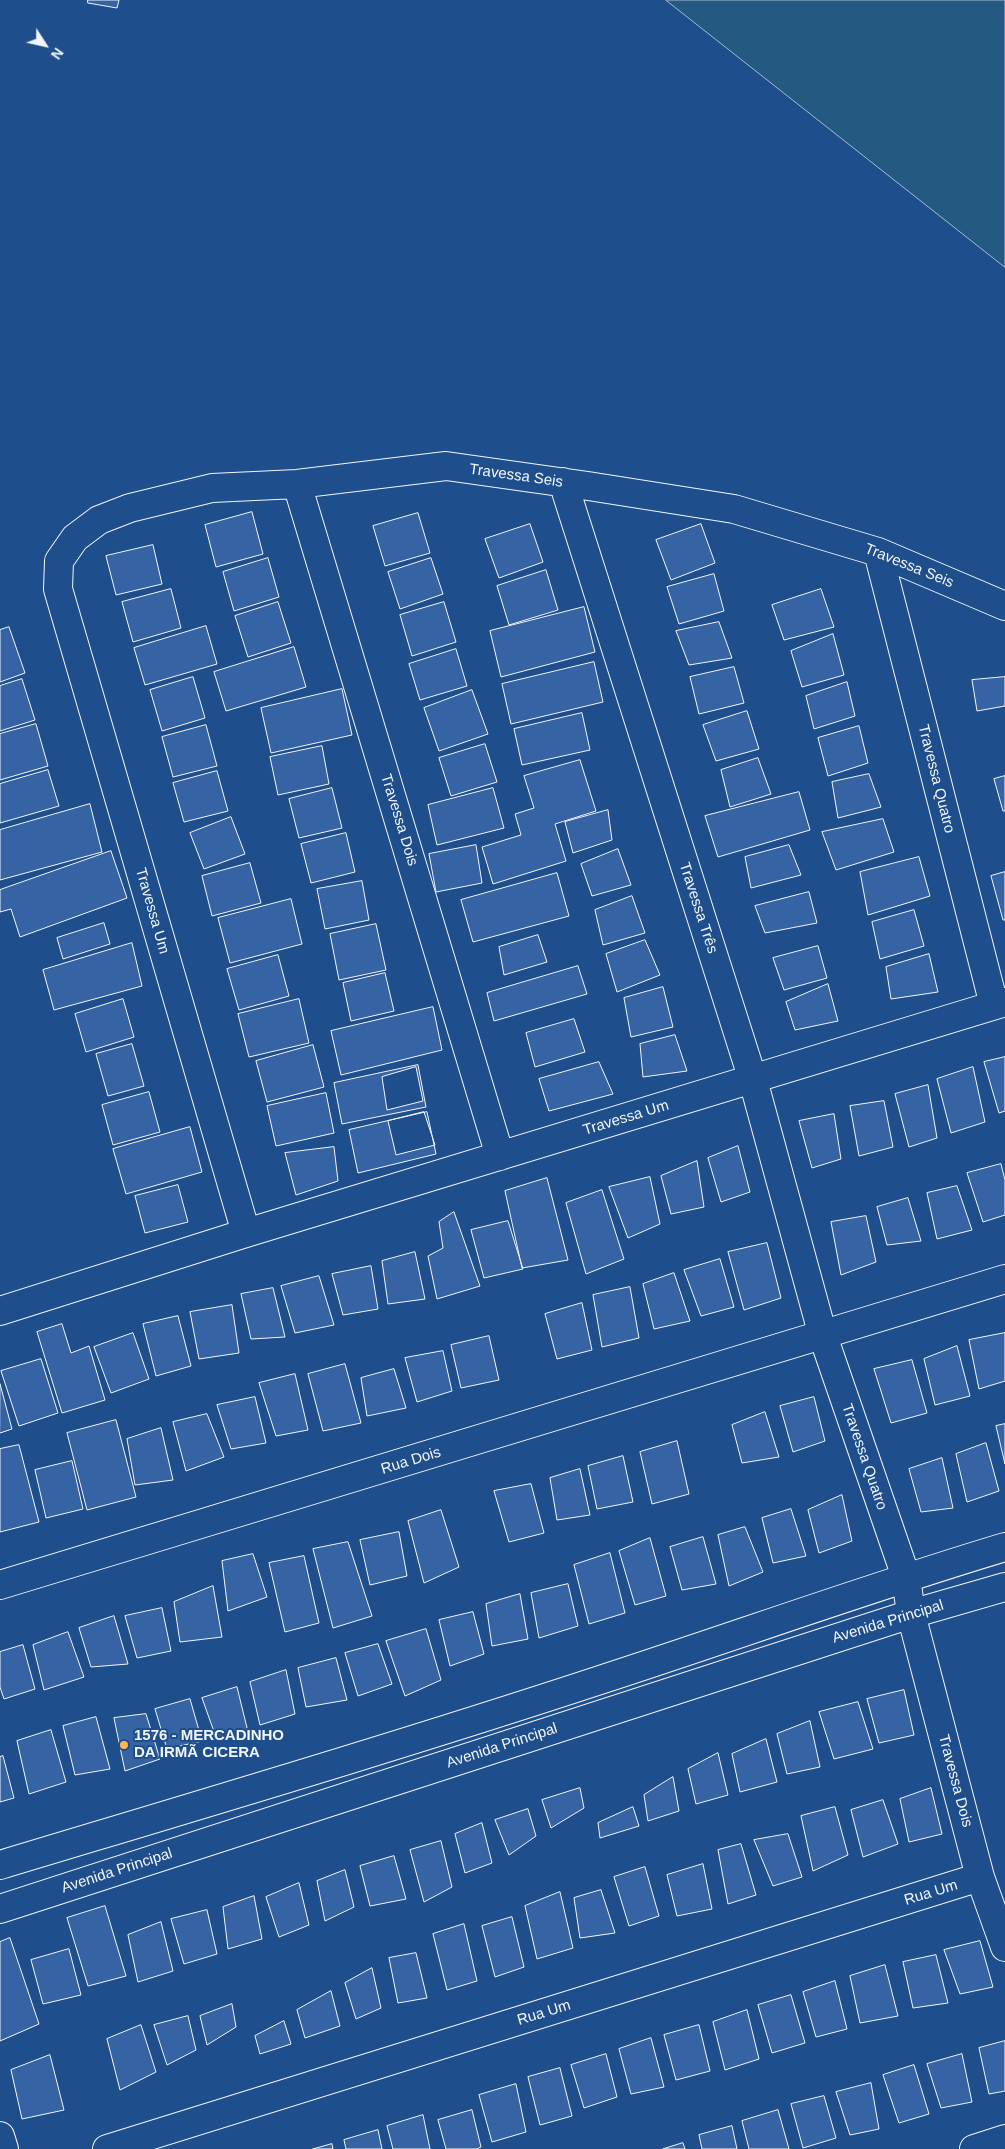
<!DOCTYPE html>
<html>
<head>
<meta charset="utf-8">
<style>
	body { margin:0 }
	#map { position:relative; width:1005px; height:2149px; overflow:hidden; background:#1f4e8c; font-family:Helvetica,sans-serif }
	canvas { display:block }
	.north { position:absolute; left:20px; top:20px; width:50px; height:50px; -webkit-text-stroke:4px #1f4e8c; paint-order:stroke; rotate:125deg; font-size:14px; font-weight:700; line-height:20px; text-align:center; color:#f2f6ff }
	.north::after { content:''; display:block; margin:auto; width:18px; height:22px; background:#f2f6ff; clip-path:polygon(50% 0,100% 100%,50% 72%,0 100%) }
</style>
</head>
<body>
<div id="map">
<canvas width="1005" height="2149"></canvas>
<div class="north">N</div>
</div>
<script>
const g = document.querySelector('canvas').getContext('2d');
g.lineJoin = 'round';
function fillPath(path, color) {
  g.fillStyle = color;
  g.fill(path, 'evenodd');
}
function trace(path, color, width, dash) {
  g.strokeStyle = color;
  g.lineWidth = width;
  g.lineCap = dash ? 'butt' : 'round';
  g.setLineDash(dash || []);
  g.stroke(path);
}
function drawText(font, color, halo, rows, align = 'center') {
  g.font = font + ' Helvetica,sans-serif';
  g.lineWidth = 4;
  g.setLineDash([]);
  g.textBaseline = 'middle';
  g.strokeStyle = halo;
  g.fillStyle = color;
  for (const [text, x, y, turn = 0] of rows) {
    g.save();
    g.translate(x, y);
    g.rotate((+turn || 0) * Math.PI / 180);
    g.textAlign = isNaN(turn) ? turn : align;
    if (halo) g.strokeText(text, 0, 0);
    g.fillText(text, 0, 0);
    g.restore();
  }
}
const green = new Path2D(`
	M666 0H1005V267Z`);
const building = new Path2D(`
	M88 0H119L117 8 88 3Z
	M252 512 263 554 216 567 205 525Z
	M418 513 430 553 385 566 373 526Z
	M530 524 543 562 499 578 485 539Z
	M701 524 715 563 671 580 656 540Z
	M153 545 162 584 116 595 106 556Z
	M268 558 279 597 234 611 223 572Z
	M431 558 443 594 400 609 388 572Z
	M546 570 558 610 509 625 497 586Z
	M714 574 724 611 679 624 667 587Z
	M171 589 181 628 133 642 122 602Z
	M821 589 834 627 784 640 772 605Z
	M278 602 291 643 248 657 235 616Z
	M444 602 456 642 412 656 400 615Z
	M584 607 595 652 501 677 490 631Z
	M719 622 732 658 689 665 676 631Z
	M206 626 217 664 145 685 134 648Z
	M9 627 25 673 0 682V630Z
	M833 634 844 675 802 687 791 651Z
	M294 647 306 687 226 711 214 672Z
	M456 649 467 686 420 700 409 664Z
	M594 662 603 702 511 724 502 684Z
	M734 667 744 703 699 714 690 677Z
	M193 677 205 718 162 731 150 690Z
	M1005 677V706L977 711 972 680Z
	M22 679 35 720 0 731V686Z
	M847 682 855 716 814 729 806 696Z
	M342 689 352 735 271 753 261 708Z
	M472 690 488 734 439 751 424 708Z
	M747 711 759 749 716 761 703 725Z
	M582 713 590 750 522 765 514 729Z
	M36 724 48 766 0 780V734Z
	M206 725 217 766 173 777 162 737Z
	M859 726 868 763 828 776 818 738Z
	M485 744 497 782 451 796 439 758Z
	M322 746 329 784 278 795 270 757Z
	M758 758 771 794 730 807 721 770Z
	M580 760 596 811 555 824 566 861 493 884 482 847 521 835 515 814 534 808 524 776Z
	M48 770 59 806 0 823V784Z
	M217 771 228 811 184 822 173 783Z
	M869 774 881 807 838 818 832 782Z
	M1005 776V811H1003L994 779Z
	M332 788 342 828 299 838 289 799Z
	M493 788 504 828 437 845 428 805Z
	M799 792 810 830 718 857 705 816Z
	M90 804 102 852 0 880V830Z
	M608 810 612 840 573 853 565 822Z
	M231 817 245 854 204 869 190 833Z
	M883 819 894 852 836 870 822 832Z
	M346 833 355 872 311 883 301 844Z
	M476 845 482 883 436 892 429 854Z
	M789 845 801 875 751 888 745 857Z
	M618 849 631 885 592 896 581 864Z
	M111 851 127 898 20 937 11 909 0 912V890Z
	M919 857 930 896 868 915 860 872Z
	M250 863 261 903 212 916 202 876Z
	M1005 872V920H1003L991 876Z
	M557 873 569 916 473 942 461 900Z
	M362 881 369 920 325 929 317 889Z
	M809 892 817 923 765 933 755 906Z
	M632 896 645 933 603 945 595 910Z
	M291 899 302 944 230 963 218 918Z
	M914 910 924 946 880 959 872 922Z
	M104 923 110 944 63 959 57 938Z
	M376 924 386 970 339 980 330 934Z
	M538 935 547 962 504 975 499 947Z
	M645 940 660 975 617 992 606 954Z
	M132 943 142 986 54 1010 43 970Z
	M818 946 827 978 784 990 773 958Z
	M929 954 938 992 891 999 886 967Z
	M278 955 289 996 239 1010 227 969Z
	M578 966 587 994 494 1021 487 993Z
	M385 973 394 1011 351 1021 343 983Z
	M828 984 838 1021 795 1030 786 1002Z
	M663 987 673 1027 631 1037 624 998Z
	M123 999 134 1037 86 1052 75 1014Z
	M299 999 309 1043 249 1057 238 1014Z
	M433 1007 442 1050 341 1075 331 1031Z
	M574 1019 585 1052 535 1067 526 1033Z
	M675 1035 687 1071 643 1077 640 1044Z
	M132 1044 144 1086 108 1096 96 1054Z
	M313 1045 324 1087 267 1102 256 1061Z
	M1005 1057V1111L999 1113 984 1062Z
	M599 1062 613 1094 549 1111 539 1079Z
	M418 1065 426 1107 342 1124 334 1083Z
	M416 1067 423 1101 387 1110 382 1077Z
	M973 1067 985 1122 951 1133 937 1079Z
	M928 1085 937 1138 909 1147 895 1094Z
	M149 1092 160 1132 113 1145 102 1105Z
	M326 1093 334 1133 276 1146 267 1106Z
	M884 1101 893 1147 859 1156 850 1106Z
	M424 1112 435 1145 396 1155 388 1121Z
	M427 1112 436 1154 358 1173 349 1130Z
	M834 1114 841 1159 812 1168 799 1121Z
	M190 1127 202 1172 126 1194 113 1149Z
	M738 1146 750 1192 721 1202 708 1158Z
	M334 1147 338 1181 296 1195 285 1153Z
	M697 1161 704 1207 671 1214 661 1176Z
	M1001 1164 1005 1180V1215L983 1222 967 1173Z
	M650 1177 660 1224 628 1238 609 1187Z
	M547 1178 568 1260 522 1268 505 1191Z
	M178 1185 188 1222 145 1233 135 1196Z
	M957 1186 972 1230 937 1239 927 1193Z
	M602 1190 624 1259 586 1274 566 1203Z
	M908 1198 921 1241 887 1245 877 1207Z
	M454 1212 480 1286 437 1299 428 1256 443 1248 439 1222Z
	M866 1216 876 1262 841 1275 831 1222Z
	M508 1221 523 1269 484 1278 471 1230Z
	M767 1243 781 1298 744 1310 728 1252Z
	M415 1252 425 1299 388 1304 382 1261Z
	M720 1259 734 1307 701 1316 684 1270Z
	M371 1266 378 1309 343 1315 332 1274Z
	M674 1273 690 1321 654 1329 643 1284Z
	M319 1276 334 1325 295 1333 281 1286Z
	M630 1287 639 1338 602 1347 593 1295Z
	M273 1288 285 1337 251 1339 241 1294Z
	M582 1303 592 1350 557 1359 545 1314Z
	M232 1305 239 1353 199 1359 190 1312Z
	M178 1316 191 1366 156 1376 143 1324Z
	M62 1324 71 1353 89 1346 105 1400 62 1413 37 1332Z
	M133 1333 149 1379 111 1393 94 1347Z
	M1005 1333V1381L979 1389 969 1340Z
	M489 1336 499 1380 461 1388 451 1345Z
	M957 1346 970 1396 935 1405 924 1359Z
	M443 1351 452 1391 417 1402 405 1358Z
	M41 1359 58 1413 19 1426 1 1371Z
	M912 1360 927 1413 891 1423 874 1369Z
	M345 1364 361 1423 323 1431 308 1374Z
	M394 1369 406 1408 367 1416 361 1378Z
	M295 1374 308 1430 276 1436 259 1383Z
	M0 1384 12 1429 0 1433Z
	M255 1397 266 1443 231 1449 217 1405Z
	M814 1397 825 1441 793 1452 780 1406Z
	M765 1412 779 1457 742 1463 732 1425Z
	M207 1414 224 1457 186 1471 173 1422Z
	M116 1420 136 1497 87 1510 67 1433Z
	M1005 1424V1464L996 1426Z
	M161 1428 173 1480 135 1485 127 1439Z
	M677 1441 689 1494 652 1504 640 1452Z
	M986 1443 999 1491 967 1502 956 1454Z
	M19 1445 39 1522 0 1532V1449Z
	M623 1456 633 1502 597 1509 588 1466Z
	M942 1458 953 1508 921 1512 909 1469Z
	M72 1461 83 1509 46 1518 35 1470Z
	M580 1469 590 1515 557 1520 550 1478Z
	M531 1484 544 1533 509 1542 494 1491Z
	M842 1495 852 1541 819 1553 808 1510Z
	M791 1509 806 1556 773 1563 762 1518Z
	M441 1510 459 1567 424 1583 408 1521Z
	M745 1527 763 1572 729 1586 718 1535Z
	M399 1532 407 1576 370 1585 360 1540Z
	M703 1537 716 1584 682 1590 670 1547Z
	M650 1538 666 1596 635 1605 619 1551Z
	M348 1542 372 1616 333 1628 313 1549Z
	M610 1553 625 1613 589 1624 574 1565Z
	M253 1554 267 1597 228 1611 222 1561Z
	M304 1556 319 1623 285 1632 269 1563Z
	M568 1584 578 1626 539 1638 531 1593Z
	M213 1586 222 1637 180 1642 174 1602Z
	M520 1594 528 1639 492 1646 486 1604Z
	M162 1608 171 1651 137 1658 125 1616Z
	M473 1612 484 1654 450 1666 439 1620Z
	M114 1616 128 1664 91 1667 79 1628Z
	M426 1629 441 1680 405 1696 386 1641Z
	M68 1632 84 1677 44 1690 33 1645Z
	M378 1644 392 1684 358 1696 345 1653Z
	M23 1645 35 1689 4 1699 0 1687V1652Z
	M336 1658 347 1700 306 1707 298 1668Z
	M286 1670 295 1714 260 1725 250 1682Z
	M237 1687 248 1732 217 1740 202 1698Z
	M904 1690 914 1735 879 1743 867 1699Z
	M190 1699 202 1741 167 1749 155 1709Z
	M858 1702 873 1749 834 1759 819 1712Z
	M146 1714 160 1759 125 1771 114 1718Z
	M96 1717 110 1769 75 1775 63 1726Z
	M810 1721 820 1767 787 1774 777 1734Z
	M51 1730 66 1782 29 1794 17 1741Z
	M766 1739 777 1782 740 1792 732 1754Z
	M718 1753 728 1795 696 1804 688 1769Z
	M3 1756 14 1798 0 1802V1757Z
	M673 1777 679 1811 648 1821 644 1795Z
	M580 1788 584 1808 551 1828 542 1800Z
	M931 1788 942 1834 909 1842 900 1799Z
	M883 1800 898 1844 863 1857 851 1810Z
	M633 1807 639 1826 600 1838 598 1823Z
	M835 1807 848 1855 813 1871 801 1816Z
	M528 1809 536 1836 509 1855 495 1820Z
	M482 1823 492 1863 465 1873 455 1834Z
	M788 1834 802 1877 773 1886 754 1840Z
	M441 1841 452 1887 424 1902 410 1850Z
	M741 1844 756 1895 728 1904 718 1850Z
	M394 1856 406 1899 370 1906 360 1866Z
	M703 1864 712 1909 677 1916 667 1875Z
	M645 1867 659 1916 629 1926 614 1877Z
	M345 1870 354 1907 325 1921 317 1881Z
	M299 1883 309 1925 279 1937 266 1897Z
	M601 1890 615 1933 580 1938 574 1898Z
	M560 1892 573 1948 537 1959 525 1906Z
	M254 1896 262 1939 228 1949 223 1907Z
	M105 1906 126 1976 88 1986 67 1918Z
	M207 1910 217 1954 184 1964 171 1919Z
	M512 1917 524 1967 495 1977 482 1926Z
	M161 1922 173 1971 138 1982 128 1935Z
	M464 1924 477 1981 447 1990 433 1934Z
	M10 1938 39 2024 0 2041V1942Z
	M980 1941 993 1987 960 1994 944 1950Z
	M69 1949 81 1995 43 2004 31 1960Z
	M416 1953 427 1998 398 2003 389 1958Z
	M936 1955 948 2003 913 2008 903 1962Z
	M885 1965 898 2016 860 2023 850 1976Z
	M372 1968 381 2008 356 2019 345 1983Z
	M835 1981 847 2029 816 2037 803 1992Z
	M331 1991 340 2026 305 2038 297 2010Z
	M791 1995 805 2043 772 2053 758 2005Z
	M232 2004 236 2027 207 2045 200 2016Z
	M747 2010 759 2059 725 2070 713 2022Z
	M188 2016 196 2050 167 2065 154 2025Z
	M284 2021 291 2044 260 2054 255 2036Z
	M141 2025 156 2072 120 2090 107 2039Z
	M699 2025 710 2071 676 2080 664 2035Z
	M651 2038 664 2087 631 2094 619 2049Z
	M1005 2041V2091L989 2094 979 2048Z
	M606 2054 617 2097 584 2108 571 2065Z
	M962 2054 972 2102 941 2108 927 2064Z
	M50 2055 64 2110 22 2119 11 2070Z
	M914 2065 929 2114 899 2123 883 2075Z
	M560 2068 572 2116 540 2125 528 2077Z
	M871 2083 879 2129 850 2135 836 2092Z
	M516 2084 526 2132 492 2142 479 2095Z
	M824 2096 836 2138 803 2148 791 2104Z
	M472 2110 481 2147 477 2149H446L438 2120Z
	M778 2110 789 2149H749L742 2121Z
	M423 2115 430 2149H393L387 2126Z
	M732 2126 737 2149H702L699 2135Z
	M378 2130 382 2149H346L344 2140Z
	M683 2143 685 2149H663Z
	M332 2144 333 2149H313Z`);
const street = new Path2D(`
	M563 482 753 1080 823 1336 906 1577 911 1614 980 1877 1005 1947
	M297 484 500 1156
	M878 552 994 1005
	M246 1233 58 589 59 561 75 538 99 520 130 508 212 488 297 484 446 466 588 486 734 509 878 552 1005 606
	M0 1311 246 1233 1005 1002
	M0 1585 1005 1279
	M0 2136 4 2149
	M107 2149 980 1877
	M974 2149 1005 2139`);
const secondary = new Path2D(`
	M0 1865C199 1805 399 1746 597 1681 733 1637 868 1588 1005 1547
	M0 1909 911 1614 1005 1587`);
const markers = [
	[124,1745,5,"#ffb74d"]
];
const streetNames = [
	["Travessa Seis",516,476,8],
	["Travessa Seis",909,566,22],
	["Travessa Quatro",936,779,76],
	["Travessa Dois",399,820,73],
	["Travessa Três",698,908,72],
	["Travessa Um",152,911,74],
	["Travessa Um",626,1118,-17],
	["Travessa Quatro",864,1457,71],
	["Rua Dois",411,1461,-17],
	["Avenida Principal",888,1622,-17],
	["Avenida Principal",502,1746,-18],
	["Travessa Dois",955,1781,75],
	["Avenida Principal",117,1871,-18],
	["Rua Um",931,1893,-17],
	["Rua Um",544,2013,-17]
];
const poiNames = [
	["1576 - MERCADINHO",134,1736],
	["DA IRMÃ CICERA",134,1753]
];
fillPath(green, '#245a82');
trace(green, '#a8bbd7', 1);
fillPath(building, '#3563a3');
trace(building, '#f2f6ff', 1);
trace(street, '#f2f6ff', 30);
trace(secondary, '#f2f6ff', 30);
trace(street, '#1f4e8c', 28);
trace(secondary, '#1f4e8c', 28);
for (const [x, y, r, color] of markers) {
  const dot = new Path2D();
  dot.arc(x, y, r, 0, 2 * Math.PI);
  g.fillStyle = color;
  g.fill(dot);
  trace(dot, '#1f4e8c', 2);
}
drawText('15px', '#f2f6ff', '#1f4e8c', streetNames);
drawText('bold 15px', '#f2f6ff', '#1f4e8c', poiNames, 'left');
</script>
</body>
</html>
